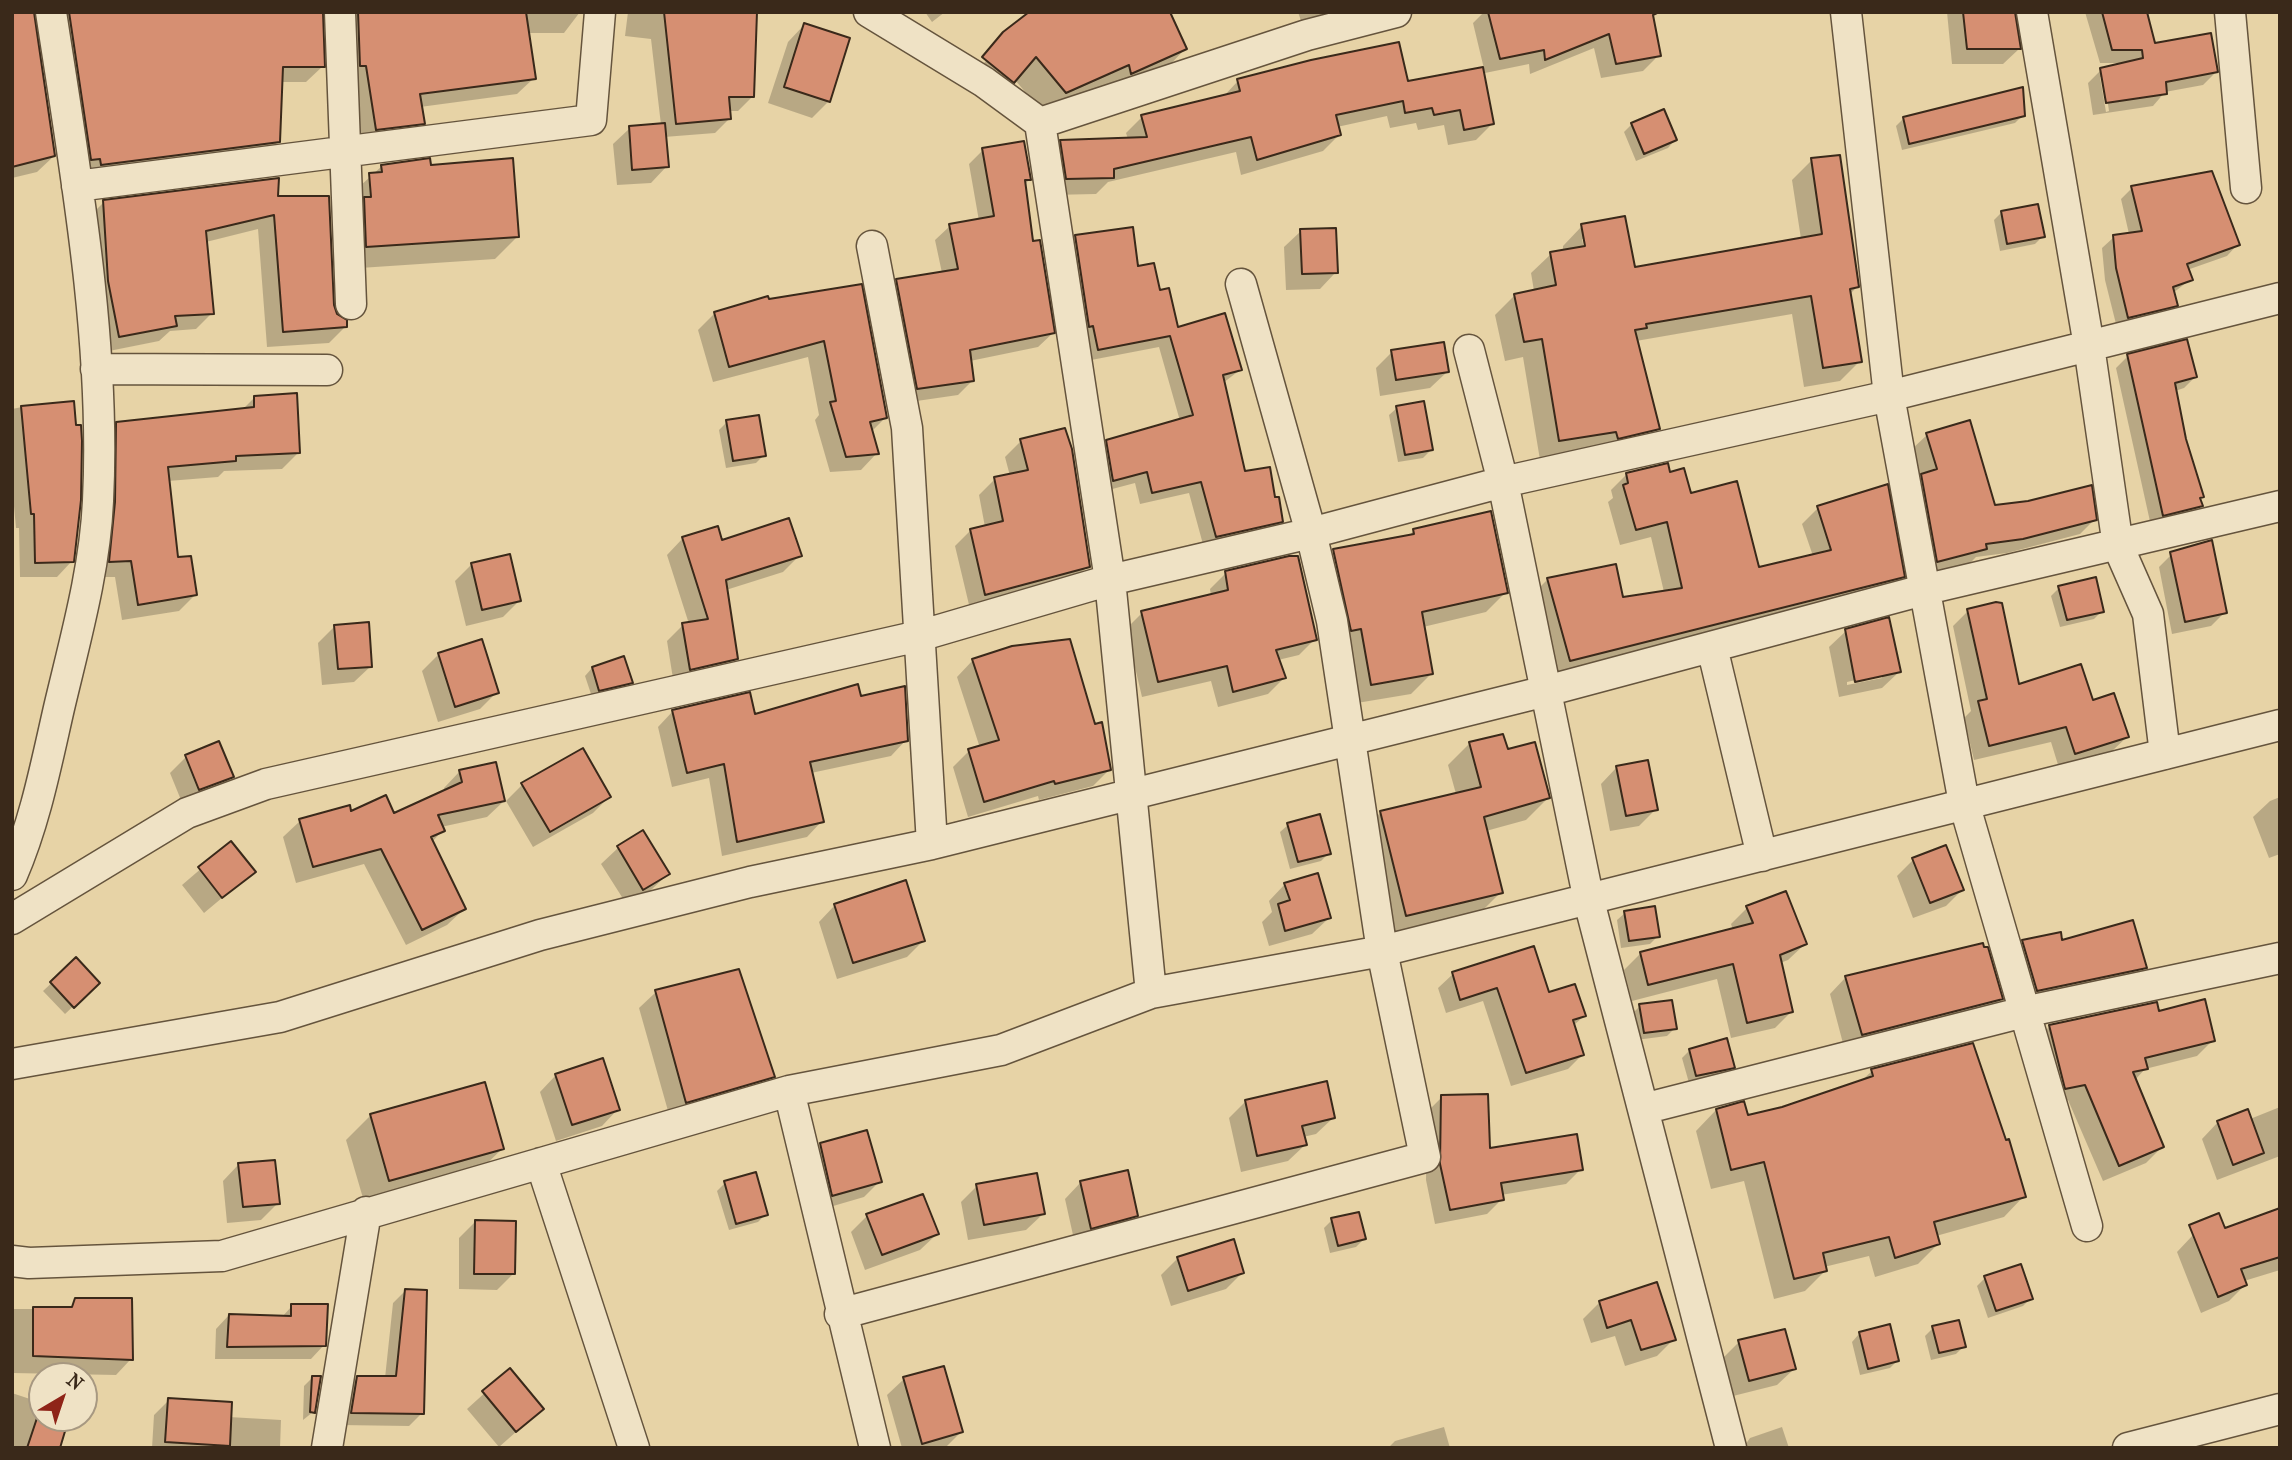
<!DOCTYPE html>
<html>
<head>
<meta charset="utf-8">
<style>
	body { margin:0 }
	#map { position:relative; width:2292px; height:1460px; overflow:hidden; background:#e7d3a6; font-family:"IM FELL French Canon",serif }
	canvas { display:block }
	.frame { position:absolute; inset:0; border:14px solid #3a291a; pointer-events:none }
	.north { position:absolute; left:28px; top:1362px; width:70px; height:70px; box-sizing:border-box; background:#efe2c5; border:2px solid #a79881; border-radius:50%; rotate:39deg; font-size:19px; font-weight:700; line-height:28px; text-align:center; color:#3a291a }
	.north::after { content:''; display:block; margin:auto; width:24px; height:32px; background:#8f2418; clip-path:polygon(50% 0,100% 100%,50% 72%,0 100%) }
</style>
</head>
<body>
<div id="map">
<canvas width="2292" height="1460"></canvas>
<div class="frame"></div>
<div class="north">N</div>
</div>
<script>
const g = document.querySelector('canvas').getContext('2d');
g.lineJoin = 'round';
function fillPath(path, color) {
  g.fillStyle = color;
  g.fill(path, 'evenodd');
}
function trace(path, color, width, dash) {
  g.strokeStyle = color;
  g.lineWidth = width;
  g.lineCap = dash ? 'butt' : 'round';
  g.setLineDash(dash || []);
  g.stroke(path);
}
const shadow = new Path2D(`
	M12 12 54 156 37 172 12 178Z
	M42 12H321L323 66 306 82H281L279 141 262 158 85 181Z
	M331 12H580L564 33H527L534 78 517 94 420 107 423 123 406 139 360 145Z
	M628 12H755L752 97 738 111H729L730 118 715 133 664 137 667 166 651 183 617 185 613 144 630 128 661 125 651 39 625 36Z
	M925 12H945L932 22Z
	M1092 12 1185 49 1164 71 1110 95 1107 85 1044 114 1015 80 991 103 965 82 986 61Z
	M1298 12H1338L1302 24Z
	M1484 12H1651L1659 55 1643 71 1601 78 1594 48 1530 74 1529 64 1485 73 1473 23Z
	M1947 12H2013L2019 49 2003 64H1952Z
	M2085 12H2146L2154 45 2216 72 2203 85 2165 92 2153 106 2093 115 2088 83 2101 70 2125 63H2100ZM2100 77H2104L2109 111 2106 112Z
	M804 25 829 101 812 118 768 103 788 42Z
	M1238 81 1406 83 1492 124 1476 140 1448 145 1444 125 1418 130 1416 123 1390 128 1387 116 1337 127 1339 135 1323 151 1241 175 1236 152 1108 182 1096 194 1051 195 1045 158 1061 142 1128 139 1126 133 1142 117 1222 98Z
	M2023 115 2015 123 1902 150 1896 126 1904 118Z
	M1632 124 1675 140 1668 148 1636 161 1624 132Z
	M983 150 1029 180 1024 185 1031 243 1053 333 1038 347 970 361 973 380 958 395 903 403 882 295 897 280 942 273 935 240 950 226 979 221 969 164Z
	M1812 160 1857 287 1849 295 1860 361 1840 381 1804 387 1792 314 1636 341 1658 429 1638 448 1540 460 1523 357 1505 361 1495 315 1515 295 1534 291 1531 273 1551 254 1563 251V246L1582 226 1634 269 1801 239 1792 180ZM1582 239H1586L1585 254Z
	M382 166 429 167 517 237 495 259 345 269 348 197Z
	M2132 188 2238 244 2227 256 2187 270 2191 279 2173 293 2176 305 2165 316 2117 328 2105 280 2102 248 2114 237 2129 234 2121 199Z
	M276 197 335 315 345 327 329 343 267 347 258 229 206 242 212 313 196 329 170 331 159 341 104 352 88 218 104 202Z
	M2002 212 2043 236 2035 244 2000 251 1994 220Z
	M1301 231 1336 272 1320 289 1286 290 1284 247Z
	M1076 236 1137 268 1159 292 1176 329 1240 370 1223 383 1244 473 1273 499 1281 521 1269 533 1204 548 1189 493 1140 504 1135 483 1101 492 1095 453 1107 441 1180 421 1159 347 1086 361 1064 249Z
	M860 286 885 418 871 432 877 453 861 470 830 472 815 420 819 415 808 357 713 382 698 330 715 313Z
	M1392 352 1447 372 1430 388 1380 396 1376 368Z
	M2128 356 2195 377 2184 388 2175 391 2185 439 2202 496 2199 499 2201 506 2189 517 2151 526 2116 368Z
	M254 398 299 452 282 469 224 471 218 477 168 481 177 559 195 595 179 611 122 620 115 577H94L100 440 117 423 242 410Z
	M22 407 72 561 57 577H20L19 528H16L12 485V409Z
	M1397 408 1431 450 1423 458 1398 462 1389 415Z
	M727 422 764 455 756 463 726 468 719 430Z
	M1927 435 1994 507 2095 519 2080 534 2007 553 1976 557 1970 563 1923 575 1907 490 1920 477 1912 449Z
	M1021 441 1088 566 1072 582 970 609 955 546 971 530 985 527 979 495 995 479 1010 476 1005 457Z
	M1627 474H1669L1758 570 1813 556 1802 524 1818 508 1903 576 1887 592 1554 676 1532 595 1548 579 1622 599 1664 592 1651 537 1620 545 1608 502 1613 498 1611 490Z
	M1414 530 1506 592 1486 612 1423 627 1431 674 1411 694 1351 704 1313 571 1334 551 1408 537Z
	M683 538 800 555 783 572 726 590 737 658 720 675 674 685 667 641 683 625 689 624 667 555Z
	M2173 553 2225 612 2211 626 2172 634 2159 567Z
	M471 565 519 601 503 617 466 626 455 581Z
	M1226 573 1315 639 1299 655 1278 660 1284 678 1268 694 1218 707 1211 681 1142 697 1126 629 1142 613 1211 596 1210 589Z
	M2059 588 2102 611 2094 619 2060 627 2051 596Z
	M1968 611 2018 686 2092 702 2127 737 2111 752 2059 768 2051 742 1974 760 1964 718 1971 711 1953 626Z
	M335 626 371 666 354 682 322 685 318 643Z
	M1846 631 1899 672 1882 688 1839 697 1829 647ZM1882 674V678L1847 685V682Z
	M439 654 497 692 480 709 438 722 422 671Z
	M973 660 1109 770 1093 786 1039 800 1038 796 968 817 953 767 969 751 980 748 957 677Z
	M592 668 631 682 623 690 592 697 585 676Z
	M860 698 906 740 891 756 811 773 822 821 807 837 722 856 709 778 672 787 658 727 673 711 754 716Z
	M1470 743 1506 751 1548 798 1526 820 1486 831 1501 892 1479 914 1385 937 1359 834 1381 812 1456 794 1448 765Z
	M186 757 232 777 216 793 183 805 170 773Z
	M1617 767 1656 809 1639 826 1610 831 1601 784Z
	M460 771 504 801 487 817 441 827 443 830 432 842 464 909 447 925 406 945 364 864 296 883 283 837 300 821 393 815 444 792V788Z
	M522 785 609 797 593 813 533 847 506 801Z
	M2280 797V854L2269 858 2253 817 2270 801Z
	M1288 825 1329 853 1321 861 1290 869 1280 832Z
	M642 832 668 874 651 890 627 905 601 864 618 848Z
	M231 843 253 872 204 913 182 885Z
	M1913 860 1962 890 1946 906 1913 918 1897 876Z
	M1285 884 1329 918 1312 934 1269 946 1262 922 1272 912 1269 901Z
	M835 905 923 941 907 957 837 979 819 922Z
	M1747 908 1805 944 1788 960 1780 963 1791 1012 1775 1028 1731 1038 1717 979 1632 1001 1624 970 1641 953 1733 930 1731 924Z
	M1625 913 1658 936 1650 944 1621 948 1617 920Z
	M2023 941 2061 942 2145 968 2137 975 2029 998 2015 949Z
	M76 960 98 983 65 1014 43 991Z
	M1453 974 1548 994 1584 1016 1573 1026 1582 1055 1568 1069 1511 1086 1483 1001 1446 1013 1438 988Z
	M1846 977 2001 999 1984 1015 1845 1051 1830 994Z
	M656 992 773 1076 757 1093 670 1118 639 1008Z
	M1640 1006 1675 1028 1667 1036 1636 1040 1632 1014Z
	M2158 1013 2213 1040 2197 1056 2145 1069 2135 1080 2162 1147 2146 1163 2103 1181 2068 1100 2049 1104 2033 1043 2050 1026Z
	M1690 1050 1733 1067 1725 1075 1689 1083 1682 1058Z
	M1872 1071 2024 1196 2004 1217 1936 1236 1938 1244 1918 1264 1875 1277 1869 1256 1824 1267 1825 1271 1805 1291 1774 1299 1744 1181 1711 1189 1696 1131 1716 1110 1747 1118 1782 1109 1860 1082Z
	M556 1075 618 1109 602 1126 556 1141 540 1092Z
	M1442 1097 1488 1150 1581 1169 1566 1184 1501 1195 1502 1199 1487 1214 1435 1224 1426 1180 1427 1112Z
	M1246 1101 1333 1118 1316 1134 1303 1137 1305 1145 1288 1161 1241 1172 1229 1118Z
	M2280 1107V1156L2217 1180 2202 1139 2218 1122 2250 1119Z
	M371 1115 502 1149 477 1173 365 1205 346 1140Z
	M820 1145 880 1181 864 1197 816 1211 804 1161Z
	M239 1164 278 1203 261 1220 227 1223 223 1181Z
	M1081 1182 1136 1215 1120 1232 1075 1244 1065 1199Z
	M725 1183 766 1214 758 1222 729 1230 717 1191Z
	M977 1186 1043 1214 1026 1230 968 1240 961 1202Z
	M2280 1211V1270L2244 1281 2245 1285 2229 1301 2201 1313 2177 1252 2193 1235 2224 1231Z
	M867 1216 937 1234 920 1250 865 1270 851 1232Z
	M1332 1220 1364 1239 1356 1247 1330 1253 1324 1228Z
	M475 1222 513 1274 497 1290 459 1289V1238Z
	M1178 1258 1242 1273 1226 1289 1171 1306 1161 1275Z
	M2020 1266 2031 1298 2023 1306 1988 1318 1977 1286 1985 1278Z
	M405 1291 422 1413 409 1426 339 1425 345 1391 357 1378H385L393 1303Z
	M1600 1302 1674 1339 1657 1356 1625 1366 1615 1336 1591 1343 1583 1319Z
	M292 1306 324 1345 311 1359H215L216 1329 229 1315 281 1318Z
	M12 1309H73L131 1359 116 1375 12 1373Z
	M1933 1328 1964 1346 1956 1354 1931 1360 1925 1336Z
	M1859 1334 1898 1360 1890 1368 1860 1375 1852 1342Z
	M1739 1342 1794 1369 1777 1385 1733 1396 1723 1358Z
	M509 1371 542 1409 499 1447 467 1409Z
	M312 1378 313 1412 303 1420 304 1386Z
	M904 1379 961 1432 945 1448H902L887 1395Z
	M12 1393 42 1403V1418H67L58 1448H12Z
	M169 1400 229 1417 281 1420 280 1448H152L154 1415Z
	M1444 1427 1450 1448H1388L1395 1441Z
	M1782 1427 1789 1448H1743L1750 1438Z`);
const building = new Path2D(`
	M12 12H34L55 156 12 167Z
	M69 12H323L325 67H283L280 142 101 165 100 159 91 160Z
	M358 12H526L536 79 420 94 425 124 376 130 366 66H360Z
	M664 12H757L754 97H729L731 119 676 124Z
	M1029 12H1170L1187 49 1131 74 1129 65 1066 93 1036 57 1014 83 982 57 1003 32Z
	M1488 12H1659L1653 15 1661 56 1616 64 1609 34 1545 60 1544 50 1500 59Z
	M1963 12H2015L2021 49H1967Z
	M2102 12H2147L2155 43 2211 33 2218 72 2166 82 2167 94 2106 103 2100 68 2143 58 2142 50H2112Z
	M804 23 850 38 830 102 784 87Z
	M1399 42 1408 81 1483 67 1494 124 1464 130 1460 110 1434 115 1432 108 1405 113 1403 101 1336 115 1341 135 1257 160 1251 137 1114 169V178L1066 179 1060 140 1147 137 1141 115 1240 91 1237 79 1311 60Z
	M2023 87 2025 116 1909 144 1903 117Z
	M1664 109 1677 140 1644 154 1631 123Z
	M665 123 669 167 632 170 629 126Z
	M1024 141 1031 180H1025L1033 241 1040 240 1055 333 970 350 974 381 917 389 896 279 958 269 949 224 994 216 982 148Z
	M1840 155 1859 287 1850 289 1862 362 1823 368 1811 296 1646 324 1647 328 1635 330 1660 429 1618 439 1616 432 1559 441 1542 339 1524 342 1514 294 1556 285 1550 252 1585 246 1581 224 1625 216 1635 267 1822 234 1811 158Z
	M430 158 431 165 513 158 519 237 366 247 364 197H371L369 173 382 172 381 165Z
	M2212 171 2240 245 2187 264 2193 280 2173 287 2178 306 2128 318 2116 268 2113 235 2142 231 2131 186Z
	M279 178 278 196H329L334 305 337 314 347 320V327L283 332 274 215 206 231 214 314 175 316 177 326 119 337 108 281 103 200Z
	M2038 204 2045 237 2007 244 2001 211Z
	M1133 227 1138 266 1154 263 1160 290 1169 288 1178 327 1225 313 1242 370 1223 375 1245 471 1270 467 1275 497H1279L1283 522 1216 537 1201 482 1152 493 1147 472 1113 481 1106 440 1193 415 1170 336 1098 350 1093 326 1089 327 1075 235Z
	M1336 228 1338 273 1302 274 1300 229Z
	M862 284 887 418 870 422 879 454 846 457 830 402 836 401 824 341 729 367 714 312 768 296 769 299Z
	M2187 339 2197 377 2175 383 2186 439 2204 497 2200 498 2203 506 2163 516 2127 354Z
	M1444 342 1449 372 1396 380 1391 350Z
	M297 393 300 453 236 456V461L168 467 178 557 191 556 197 595 138 605 131 561 109 562 115 502 116 422 254 407V396Z
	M74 401 76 425H81L82 441 81 500 74 562 35 563 34 514H31L21 406Z
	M1424 401 1433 450 1405 455 1396 406Z
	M759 415 766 456 733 461 726 420Z
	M1970 420 1995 505 2028 501 2092 485 2097 520 2023 539 1986 544 1987 549 1937 562 1921 474 1937 469 1926 433Z
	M1065 428 1072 449 1090 567 985 595 970 529 1003 521 994 477 1028 470 1020 439Z
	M1668 463 1670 472 1684 468 1691 493 1737 481 1759 567 1831 550 1817 506 1888 484 1905 577 1570 661 1547 578 1616 564 1623 597 1682 588 1667 522 1636 530 1623 485 1628 483 1626 473Z
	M1491 511 1508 593 1422 612 1433 674 1371 685 1361 629 1351 631 1333 549 1414 534 1413 529Z
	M789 518 802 556 726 580 738 659 690 670 682 623 708 619 682 537 718 526 722 540Z
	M2212 540 2227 613 2185 622 2170 552Z
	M510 554 521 601 482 610 471 563Z
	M1289 556H1298L1317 640 1276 650 1286 678 1233 692 1227 666 1158 682 1141 611 1228 590 1225 571Z
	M2096 577 2104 612 2067 620 2058 586Z
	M1996 602 2002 603 2019 684 2081 664 2093 700 2114 693 2129 737 2075 754 2066 727 1989 746 1978 701 1987 699 1967 609Z
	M1889 617 1901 672 1855 682 1845 629Z
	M369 622 372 667 338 669 334 625Z
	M482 639 499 693 455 707 438 653Z
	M1070 639 1095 724 1102 722 1111 770 1055 784 1054 781 984 802 968 749 999 740 972 659 1012 646Z
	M624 656 633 683 599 691 592 667Z
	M858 684 861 696 905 686 908 741 810 762 824 822 737 842 724 764 687 773 672 710 750 692 755 714Z
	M1503 734 1508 749 1535 742 1550 798 1484 817 1503 893 1406 916 1380 811 1481 787 1469 742Z
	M219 741 234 777 199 790 185 755Z
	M583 748 611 797 550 832 521 783Z
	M1648 760 1658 810 1626 816 1616 766Z
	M496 762 505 801 438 815 445 831 431 837 466 909 422 930 381 849 313 867 299 819 350 805 351 811 386 795 394 813 462 782 459 770Z
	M1320 814 1331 854 1298 862 1287 823Z
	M643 830 670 874 643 890 617 846Z
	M231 841 256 872 222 898 198 867Z
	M1946 845 1964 890 1930 903 1912 858Z
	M1318 873 1331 918 1285 931 1278 904 1290 900 1284 883Z
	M906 880 925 941 853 963 834 904Z
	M1786 891 1807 944 1780 955 1793 1012 1747 1023 1733 964 1648 985 1640 952 1753 923 1746 906Z
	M1655 906 1660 937 1629 941 1624 911Z
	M2133 920 2147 968 2037 991 2022 940 2061 932 2062 940Z
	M1983 943 1984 947H1988L2003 999 1862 1035 1845 976Z
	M1534 946 1549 992 1575 984 1586 1016 1573 1020 1584 1055 1526 1073 1497 988 1460 1000 1452 972Z
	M76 957 100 983 74 1008 50 982Z
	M739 969 775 1077 686 1103 655 990Z
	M2205 999 2215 1041 2145 1058 2148 1069 2133 1072 2164 1147 2119 1166 2085 1085 2065 1089 2049 1025 2157 1002 2159 1011Z
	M1672 1000 1677 1029 1644 1033 1639 1004Z
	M1727 1038 1735 1068 1696 1076 1689 1049Z
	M1973 1043 2006 1140 2009 1139 2026 1197 1934 1222 1940 1244 1895 1258 1889 1237 1823 1253 1827 1271 1794 1279 1764 1162 1731 1170 1716 1109 1744 1101 1748 1115 1782 1107 1873 1076 1871 1069Z
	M603 1058 620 1110 572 1125 555 1074Z
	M1327 1081 1335 1118 1302 1126 1307 1145 1257 1156 1245 1100Z
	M485 1082 504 1149 389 1181 370 1114Z
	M1488 1094 1490 1148 1577 1134 1583 1170 1501 1183 1504 1200 1450 1210 1440 1164 1441 1095Z
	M2248 1109 2264 1153 2233 1165 2217 1121Z
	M867 1130 882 1182 832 1196 820 1143Z
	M275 1160 280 1204 243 1207 238 1163Z
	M1128 1170 1138 1216 1091 1229 1080 1181Z
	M756 1172 768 1215 736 1224 724 1181Z
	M1037 1173 1045 1214 984 1225 976 1184Z
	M923 1194 939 1234 882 1255 866 1214Z
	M2280 1208V1257L2241 1269 2247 1285 2218 1297 2189 1225 2219 1213 2225 1228Z
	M1359 1212 1366 1239 1338 1246 1331 1218Z
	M475 1220 516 1221 515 1274H474Z
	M1234 1239 1244 1273 1188 1291 1177 1257Z
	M2021 1264 2033 1299 1996 1311 1984 1276Z
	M1657 1282 1676 1340 1641 1350 1631 1320 1607 1328 1599 1301Z
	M405 1289 427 1290 424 1414 351 1413 357 1376H396Z
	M75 1298H132L133 1360 33 1356V1307H72Z
	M291 1304H328L326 1346 227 1347 229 1314 291 1316Z
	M1959 1320 1966 1347 1939 1353 1932 1326Z
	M1890 1324 1899 1361 1868 1369 1859 1332Z
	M1785 1329 1796 1369 1749 1381 1738 1340Z
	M944 1366 963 1432 922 1444 903 1377Z
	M510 1368 544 1409 516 1432 482 1391Z
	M312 1376H321L315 1413 310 1412Z
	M168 1398 232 1402 230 1446 165 1442Z
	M37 1418H69L60 1448H27Z`);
const minor = new Path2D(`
	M340 12 351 304
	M869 12 984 82 1040 123 1110 580 1151 993
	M1846 12 1889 396 1964 803 2087 1226
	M2032 12 2089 346 2118 546 2148 614 2165 754
	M2230 12 2246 188
	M1040 123 1307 35 1396 12
	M77 186 591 120 600 12
	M872 246 907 428 932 844
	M1469 350 1503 482 1589 901 1731 1448
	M96 369 327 370
	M1712 647 1762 856
	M12 875C35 822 46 765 59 708 75 640 95 570 98 501 106 342 75 169 51 12
	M12 919 187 813 266 784 919 636 1110 580 1311 533 1503 482 1889 396 2280 298
	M12 1064 280 1017 540 935 750 882 932 844 1546 691 1927 589 2280 506
	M789 1091 875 1448
	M1643 1109 2024 1012 2280 958
	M541 1163 634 1448
	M12 1261 29 1263 222 1256 789 1091 1001 1050 1151 993 1382 951 2280 725
	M840 1314 1425 1157 1382 951 1332 621 1311 533 1241 284
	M327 1448 366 1212
	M2128 1448 2280 1409`);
fillPath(shadow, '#0003');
fillPath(building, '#d68f72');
trace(building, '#3a291a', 2);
trace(minor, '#65543d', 33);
trace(minor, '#efe2c5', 30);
</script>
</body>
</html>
